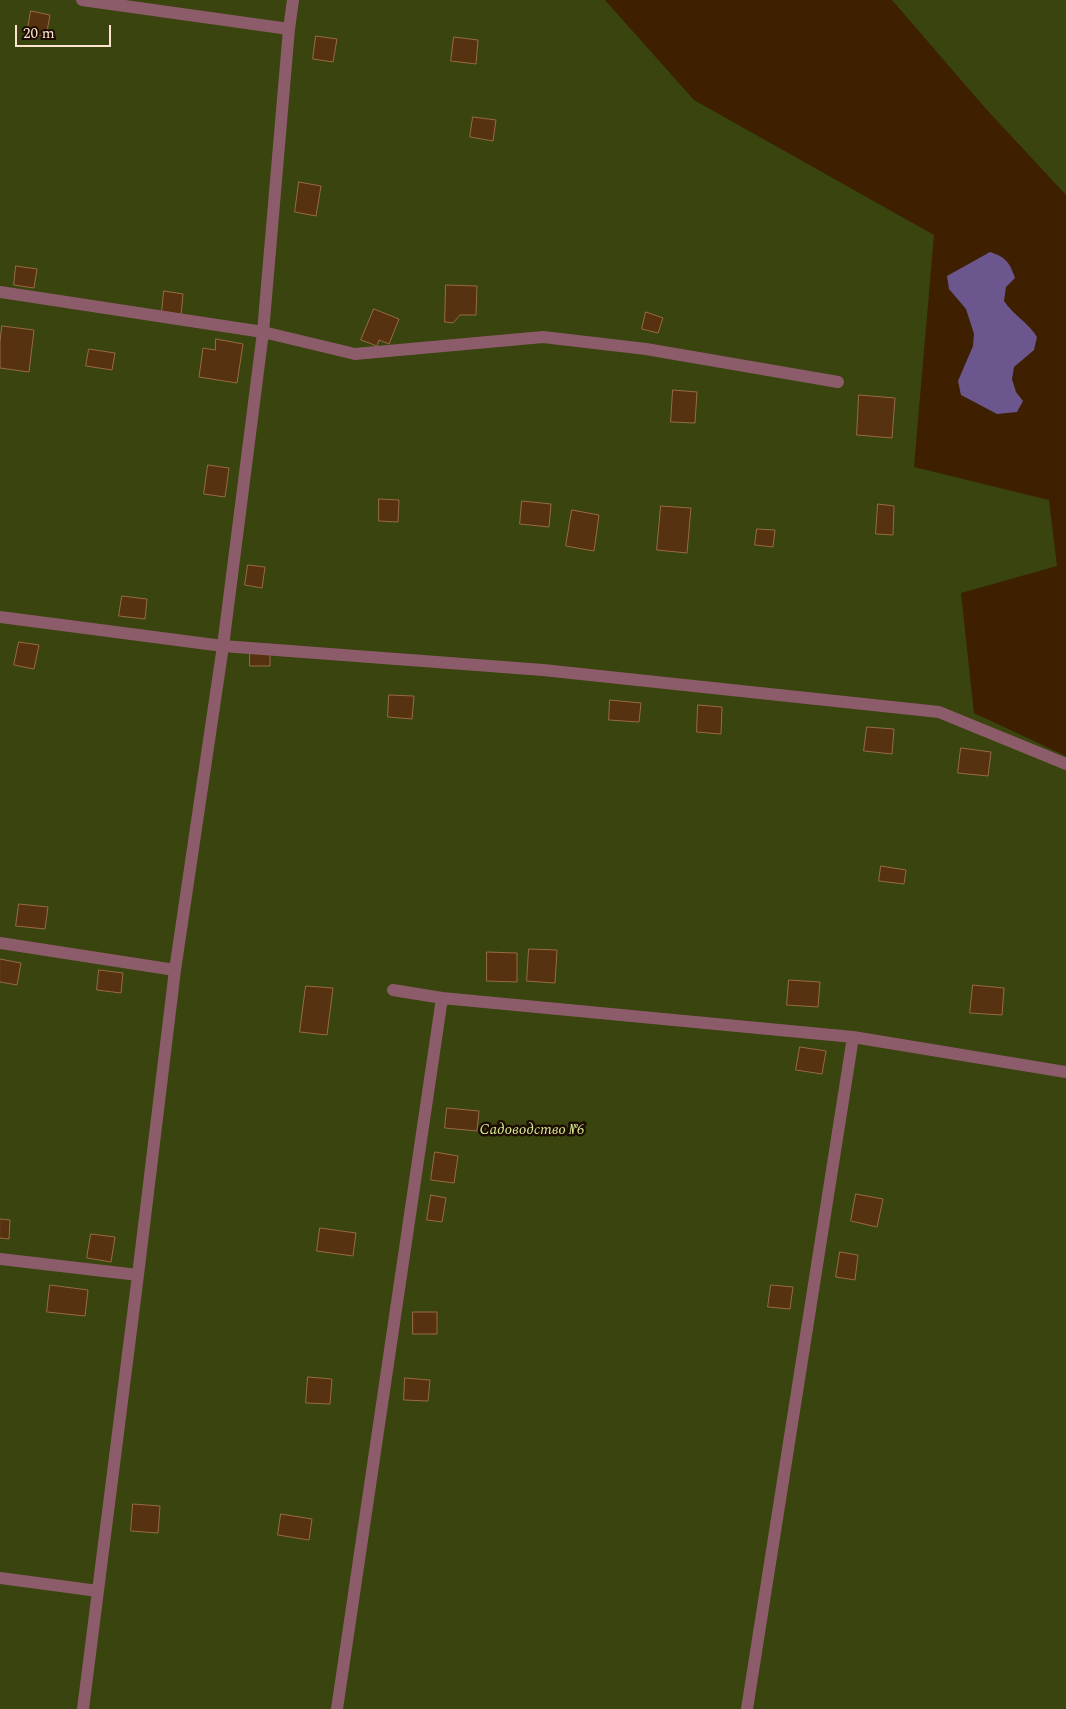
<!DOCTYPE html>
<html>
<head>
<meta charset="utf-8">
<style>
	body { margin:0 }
	#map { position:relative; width:1066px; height:1709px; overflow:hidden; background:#3e1f00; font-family:Spectral,serif }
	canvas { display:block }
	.scale { position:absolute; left:15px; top:25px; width:96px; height:22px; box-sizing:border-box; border:2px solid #fee4cf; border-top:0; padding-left:6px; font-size:15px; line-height:18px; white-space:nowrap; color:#fee4cf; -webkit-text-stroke:4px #1d0c00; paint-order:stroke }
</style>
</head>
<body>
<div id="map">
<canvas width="1066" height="1709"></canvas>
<div class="scale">20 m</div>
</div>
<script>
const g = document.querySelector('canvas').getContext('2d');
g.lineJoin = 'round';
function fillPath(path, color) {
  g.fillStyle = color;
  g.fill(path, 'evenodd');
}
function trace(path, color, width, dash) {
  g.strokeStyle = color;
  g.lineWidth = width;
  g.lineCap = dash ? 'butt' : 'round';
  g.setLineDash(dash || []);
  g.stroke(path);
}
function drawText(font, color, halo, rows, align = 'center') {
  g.font = font + ' Spectral,serif';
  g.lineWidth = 5;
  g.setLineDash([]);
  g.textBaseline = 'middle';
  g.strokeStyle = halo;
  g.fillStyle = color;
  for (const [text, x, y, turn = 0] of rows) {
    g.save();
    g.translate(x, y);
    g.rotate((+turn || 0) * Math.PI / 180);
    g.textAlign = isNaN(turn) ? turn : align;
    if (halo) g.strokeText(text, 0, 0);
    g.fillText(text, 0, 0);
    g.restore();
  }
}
const green = new Path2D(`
	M0 0H605L694 100 934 235 914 467 1049 500 1057 566 961 593 974 713 1066 756V1709H0Z
	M892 0H1066V195L986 109Z`);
const water = new Path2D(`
	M990 252C1006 257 1010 263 1015 278L1006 287 1004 301C1014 316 1028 322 1037 337L1034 350 1014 367 1012 379 1016 392 1023 401 1017 412 997 414 961 395 958 381 973 346 974 334 966 309 949 289 947 276Z`);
const building = new Path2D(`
	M31 11 50 15 46 37 27 33Z
	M316 36 337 39 333 62 313 59Z
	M454 37 478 40 476 64 451 61Z
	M473 117 496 120 493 141 470 137Z
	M299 182 321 186 316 216 295 212Z
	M16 266 37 269 34 288 14 285Z
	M446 285 477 286 476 315H460L453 323 445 322Z
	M164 291 183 294 181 315 162 312Z
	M374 309 399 319 389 344 379 340 377 346 361 340Z
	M646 312 663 318 658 333 642 329Z
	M2 326 34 330 29 372 0 368V343Z
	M216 339 243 344 237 383 199 377 203 348 215 350Z
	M89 349 115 353 112 370 86 366Z
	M673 390 697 392 695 423 671 422Z
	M859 395 895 398 892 438 857 435Z
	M208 465 229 468 225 497 204 494Z
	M379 499 399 500 398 522 379 521Z
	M522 501 551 504 549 527 520 524Z
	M878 504 894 506 893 535 876 534Z
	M661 506 691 508 687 553 657 550Z
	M572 510 599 515 594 551 566 546Z
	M757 529 775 530 773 547 755 545Z
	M248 565 265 567 262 588 245 585Z
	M122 596 147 599 145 619 119 616Z
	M19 642 39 645 34 669 14 665Z
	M250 653H270V666H250Z
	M389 695 414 696 412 719 388 717Z
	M610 700 641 703 639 722 609 720Z
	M698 705 722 707 721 734 697 732Z
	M867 727 894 729 892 754 864 751Z
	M961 748 991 752 988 776 958 773Z
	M881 866 906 870 904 884 879 881Z
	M19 904 48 907 45 929 16 926Z
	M529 949 557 950 555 983 527 981Z
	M487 952 517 953V982L487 981Z
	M0 959 21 963 17 985 0 982Z
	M99 970 123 973 121 993 97 990Z
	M789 980 820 982 818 1007 787 1005Z
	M973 985 1004 988 1002 1015 970 1013Z
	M306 986 333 988 327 1035 300 1032Z
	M800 1047 826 1051 822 1074 796 1070Z
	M447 1108 479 1111 477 1131 445 1128Z
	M435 1152 458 1156 454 1183 431 1180Z
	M856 1194 883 1199 877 1227 851 1221Z
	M431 1195 446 1198 442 1222 427 1220Z
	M0 1219 10 1220 9 1239 0 1238Z
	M320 1228 356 1233 353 1256 317 1251Z
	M91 1234 115 1237 111 1262 87 1258Z
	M840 1252 858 1255 855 1280 836 1277Z
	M50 1285 88 1290 85 1316 47 1312Z
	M771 1285 793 1287 790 1309 768 1307Z
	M413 1312H437V1334H413Z
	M308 1377 332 1379 330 1404 306 1403Z
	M405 1378 430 1380 428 1401 404 1400Z
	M133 1504 160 1506 158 1533 131 1531Z
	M281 1514 312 1519 309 1540 278 1535Z`);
const minor = new Path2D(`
	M289 29 293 0
	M0 292 263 332 355 354 543 337 646 349 838 382
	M0 617 223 646 263 332 289 29 82 0
	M0 943 175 970
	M393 990 442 998 853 1037 1066 1072
	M0 1259 138 1275
	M0 1578 98 1591
	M83 1709 138 1275 175 970 223 646 543 670 939 712 1066 764
	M337 1709 442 998
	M747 1709 853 1037`);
const parkNames = [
	["Садоводство №6",532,1131]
];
fillPath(green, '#39440e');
fillPath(water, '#6b578d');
fillPath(building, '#563210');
trace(building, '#986a43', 1);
trace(minor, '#8d5c6a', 12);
drawText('italic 15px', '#d5ed93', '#1d0c00', parkNames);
</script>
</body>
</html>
